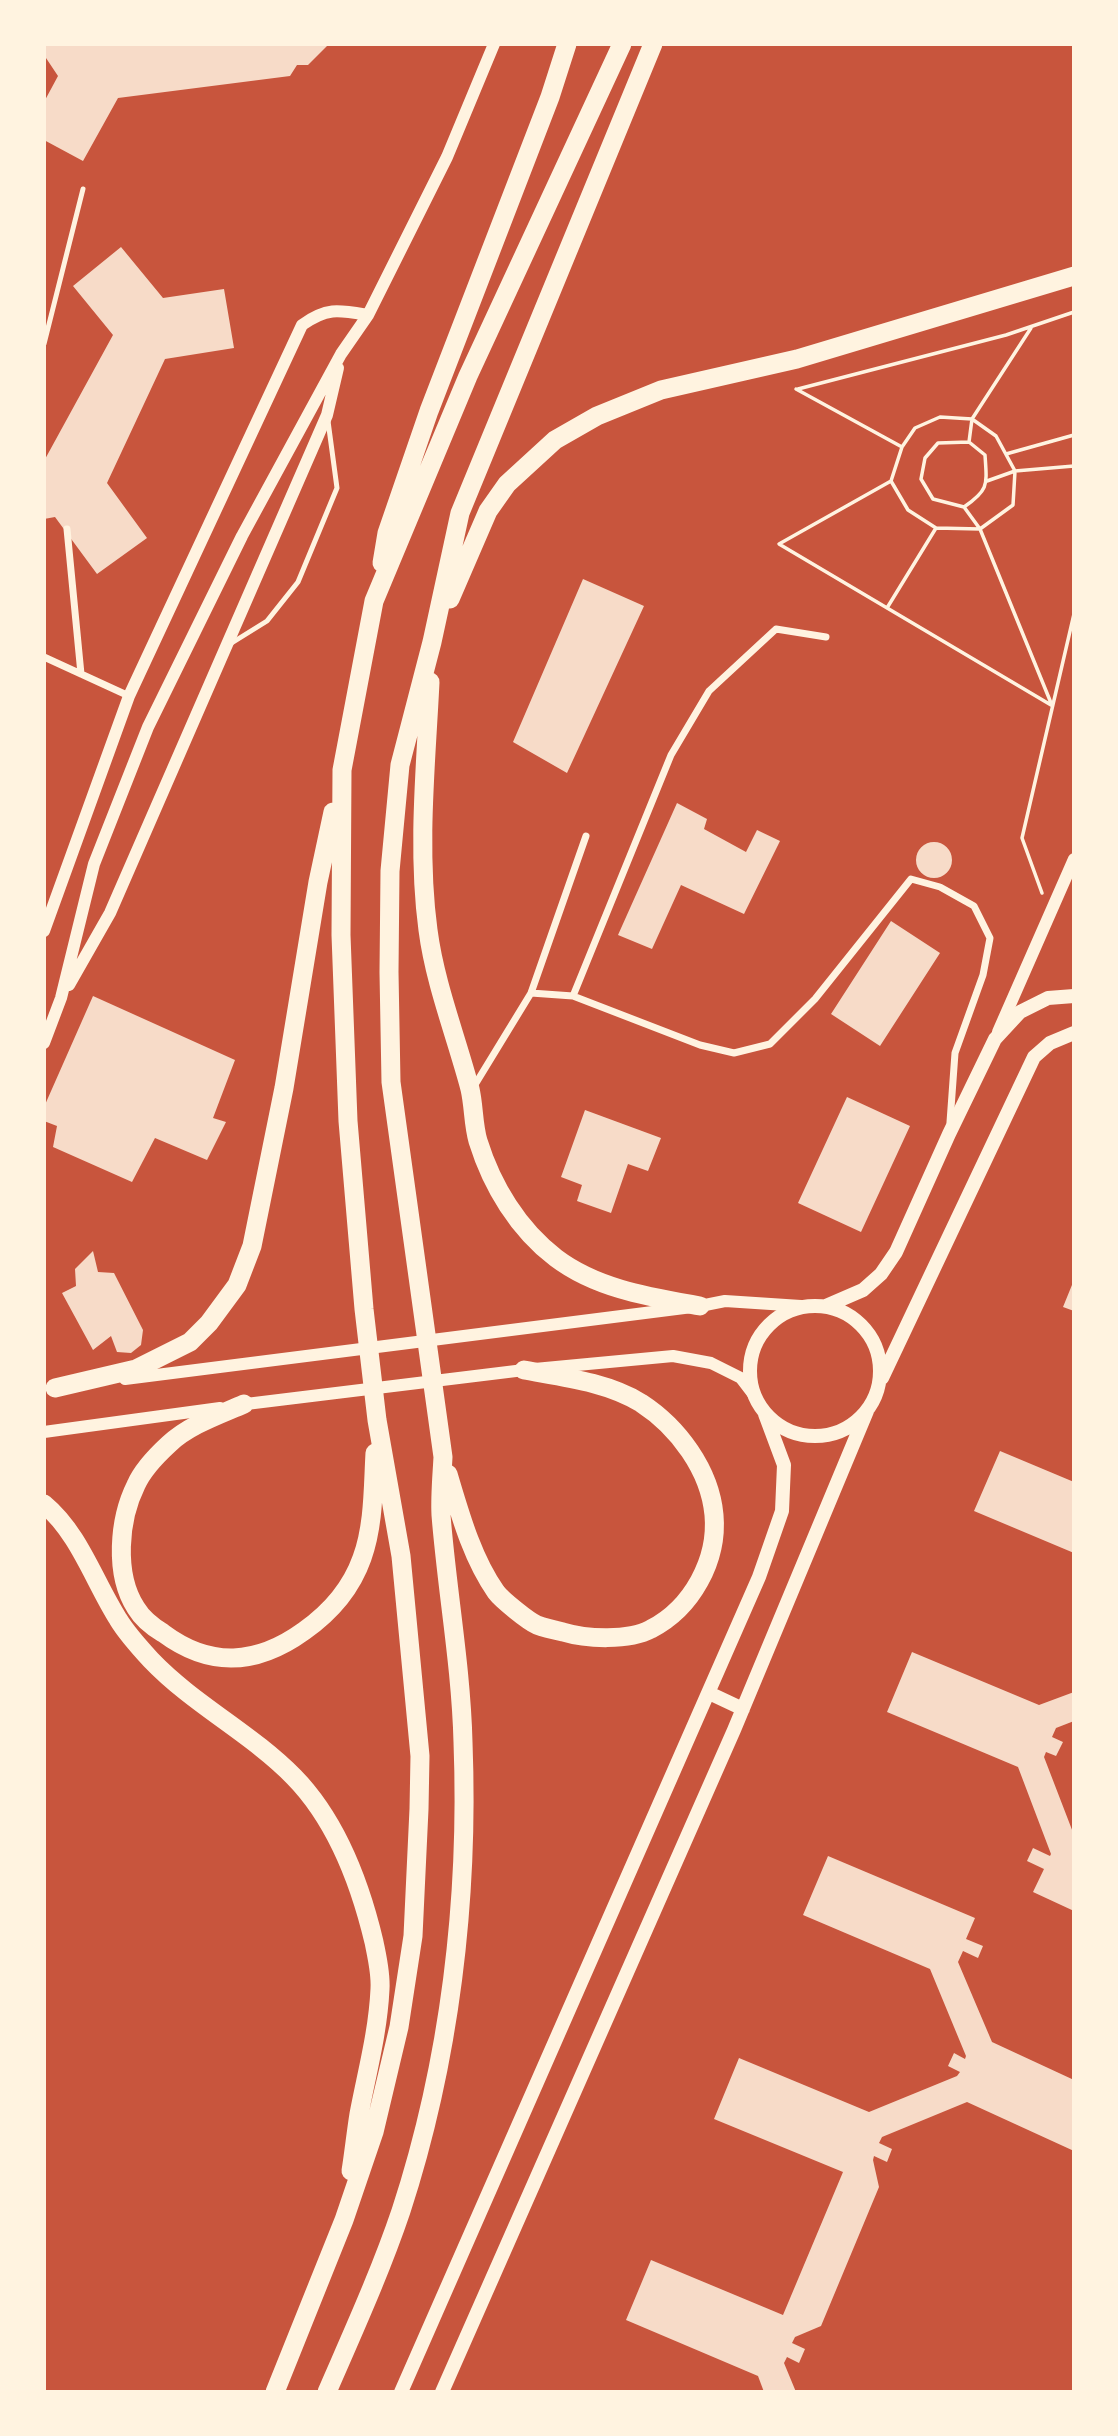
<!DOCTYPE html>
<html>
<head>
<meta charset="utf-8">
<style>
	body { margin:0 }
	#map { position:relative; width:1118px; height:2436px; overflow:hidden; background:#c8553d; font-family:"PT Sans",sans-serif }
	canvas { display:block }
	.frame { position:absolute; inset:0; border:46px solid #fff3e0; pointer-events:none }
</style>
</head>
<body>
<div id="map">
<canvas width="1118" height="2436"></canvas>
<div class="frame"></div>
</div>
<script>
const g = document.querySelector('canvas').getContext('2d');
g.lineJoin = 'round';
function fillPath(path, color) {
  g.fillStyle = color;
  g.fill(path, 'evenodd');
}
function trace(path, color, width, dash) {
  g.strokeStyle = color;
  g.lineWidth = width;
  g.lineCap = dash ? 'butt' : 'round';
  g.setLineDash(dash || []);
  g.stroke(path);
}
const building = new Path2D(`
	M44 44H329L308 65H297L290 76 118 98 83 161 44 140V102L58 76 44 55Z
	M121 247 163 298 224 289 234 348 165 359 107 483 147 538 97 574 55 517 44 519V461L113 335 73 286Z
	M583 579 644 606 567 773 513 742Z
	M677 803 707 819 704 829 746 852 757 830 780 841 744 914 681 885 652 949 618 935Z
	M916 860a18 18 0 1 1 36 0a18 18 0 1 1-36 0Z
	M891 921 940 953 880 1046 831 1014Z
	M93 996 235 1060 213 1118 226 1122 207 1160 155 1138 132 1182 53 1147 57 1126 44 1121V1107Z
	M847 1097 910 1126 861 1232 798 1203Z
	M585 1110 661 1138 648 1171 628 1164 611 1213 577 1201 582 1185 561 1177Z
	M93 1251 98 1272 114 1273 143 1330 141 1345 131 1353 117 1352 111 1336 93 1350 62 1293 76 1286 75 1269Z
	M1074 1280V1311L1063 1307Z
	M1000 1451 1074 1482V1553L974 1511Z
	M912 1652 1039 1705 1074 1692V1721L1056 1728 1052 1737 1063 1742 1056 1756 1046 1752 1044 1757 1074 1835V1911L1033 1892 1044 1869 1027 1861 1033 1848 1050 1856 1051 1854 1018 1767 887 1712Z
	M828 1856 975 1918 966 1939 983 1946 978 1958 963 1951 958 1962 992 2042 1074 2080V2151L967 2102 882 2137 879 2143 892 2149 887 2162 874 2156 873 2160 879 2187 821 2326 795 2337 792 2343 805 2349 799 2363 787 2357 784 2363 796 2392H764L758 2376 626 2320 651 2260 783 2315 843 2172 714 2119 739 2058 869 2112 957 2076 960 2072 948 2066 954 2053 965 2059 966 2056 930 1969 803 1915Z`);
const path = new Path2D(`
	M796 389 902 447 891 481 908 510 936 528 980 529 1013 505 1015 471 996 436 972 419 940 417 915 428 902 447
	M798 389 1006 335 1074 312
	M969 442 972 419 1031 328
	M1006 454 1074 435
	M891 481 779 544 1051 705
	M987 481 1015 471 1074 466
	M964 507 933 499 921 479 925 458 938 443 969 442 985 455C987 485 989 490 964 507L980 529 1051 703
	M887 608 936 528
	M1042 893 1022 838 1074 614`);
const service = new Path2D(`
	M44 344 83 189
	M230 644 267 621 298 582 337 488 328 421`);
const minor = new Path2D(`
	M67 529 81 674
	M44 657 129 696
	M531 993 586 836
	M573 996 671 755 709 691 776 629 826 637
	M473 1088 531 993 573 996 700 1045 734 1053 770 1044 815 999 911 879 940 887 974 906 990 938 983 975 955 1053 950 1122`);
const tertiary = new Path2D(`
	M44 931 129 696 302 325C327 307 339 310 368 315
	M69 985 110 913 327 415 338 368
	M998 1032 1074 859
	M44 1043 61 998 94 864 148 727 242 536 341 354 368 315 447 157 494 44
	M125 1379 700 1306 725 1301 801 1306
	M238 1405 524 1370 673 1356 711 1363 741 1378 754 1395
	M44 1432 220 1408`);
const secondary = new Path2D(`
	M826 1306 863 1290 881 1274 896 1252 949 1134 995 1039 1020 1012 1048 998 1074 996
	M750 1371a65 65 0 1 1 130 0a65 65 0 1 1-130 0Z
	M882 1378 1034 1057 1050 1043 1074 1033
	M709 1693 743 1709
	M401 2392 759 1577 782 1511 784 1465 765 1414
	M442 2392 734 1730 867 1411`);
const trunk = new Path2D(`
	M382 563 387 533 429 411 550 97 567 44
	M450 599 488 511 507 484 555 440 597 416 661 390 797 359 1074 276
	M430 682C426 764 417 848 428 930 435 984 456 1036 470 1089 474 1106 473 1124 478 1141 492 1186 518 1229 556 1258 597 1289 650 1297 700 1306
	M55 1388 136 1369 190 1342 209 1323 237 1285 252 1246 284 1088 318 882 333 812
	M244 1404C219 1415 189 1425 169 1444 157 1455 143 1469 136 1485 119 1519 114 1574 136 1608 142 1618 153 1627 163 1633 210 1668 257 1665 304 1631 331 1612 351 1589 362 1558 374 1525 373 1487 375 1453
	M448 1474C460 1514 472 1558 496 1592 502 1600 528 1621 537 1625 545 1628 554 1630 563 1632 586 1639 629 1641 651 1629 692 1608 718 1560 714 1515 710 1470 678 1427 641 1403 607 1382 562 1377 524 1370
	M44 1504C79 1533 94 1581 118 1619 127 1634 139 1647 151 1660 194 1705 251 1733 294 1777 337 1821 360 1883 374 1942 377 1957 381 1973 380 1989 378 2032 367 2072 359 2114 356 2133 354 2152 351 2171
	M275 2392 344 2220 374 2132 399 2027 413 1936 419 1809 420 1756 401 1556 377 1420 364 1309 348 1121 341 935 342 770 374 601 468 376 622 44
	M327 2392C353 2332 380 2273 401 2211 450 2061 469 1899 463 1742 461 1665 447 1591 441 1515 440 1496 442 1476 443 1457L391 1082 389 972 390 871 400 765 432 642 460 513 653 44`);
fillPath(building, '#f7dbc8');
trace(path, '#fff3e0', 3.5);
trace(service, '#fff3e0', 5);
trace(minor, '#fff3e0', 7);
trace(tertiary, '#fff3e0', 12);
trace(secondary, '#fff3e0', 14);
trace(trunk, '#fff3e0', 19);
</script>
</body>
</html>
